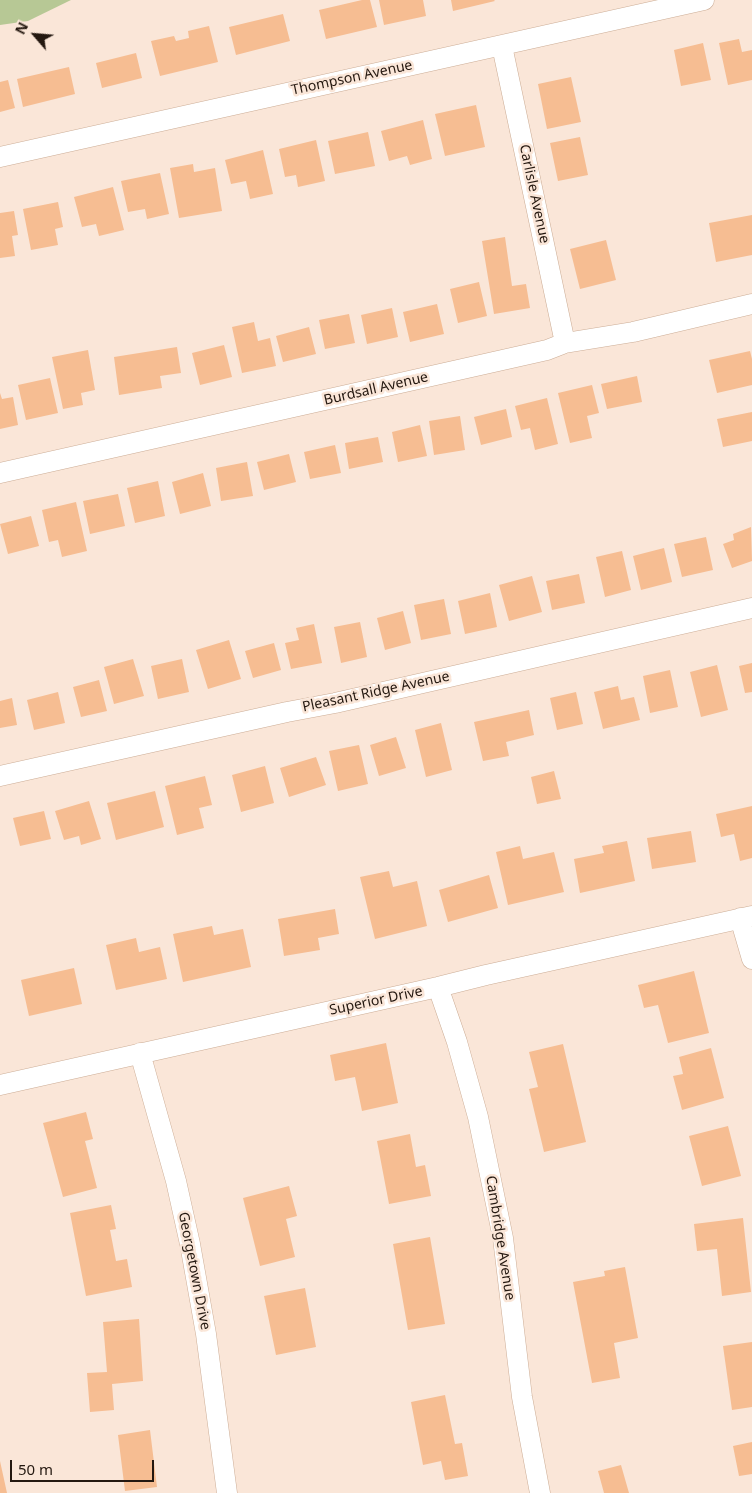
<!DOCTYPE html>
<html>
<head>
<meta charset="utf-8">
<style>
	body { margin:0 }
	#map { position:relative; width:752px; height:1493px; overflow:hidden; background:#fae6d8; font-family:"Noto Sans",sans-serif }
	canvas { display:block }
	.north { position:absolute; left:10px; top:10px; width:50px; height:50px; -webkit-text-stroke:4px #fae6d8; paint-order:stroke; rotate:297deg; font-size:14px; font-weight:700; line-height:20px; text-align:center; color:#241810 }
	.north::after { content:''; display:block; margin:auto; width:18px; height:22px; background:#241810; clip-path:polygon(50% 0,100% 100%,50% 72%,0 100%) }
	.scale { position:absolute; left:10px; top:1460px; width:144px; height:22px; box-sizing:border-box; border:2px solid #241810; border-top:0; padding-left:6px; font-size:15px; line-height:18px; white-space:nowrap; color:#241810; -webkit-text-stroke:4px #fae6d8; paint-order:stroke }
</style>
</head>
<body>
<div id="map">
<canvas width="752" height="1493"></canvas>
<div class="north">N</div>
<div class="scale">50 m</div>
</div>
<script>
const g = document.querySelector('canvas').getContext('2d');
g.lineJoin = 'round';
function fillPath(path, color) {
  g.fillStyle = color;
  g.fill(path, 'evenodd');
}
function trace(path, color, width, dash) {
  g.strokeStyle = color;
  g.lineWidth = width;
  g.lineCap = dash ? 'butt' : 'round';
  g.setLineDash(dash || []);
  g.stroke(path);
}
function drawText(font, color, halo, rows, align = 'center') {
  g.font = font + ' "Noto Sans",sans-serif';
  g.lineWidth = 5;
  g.setLineDash([]);
  g.textBaseline = 'middle';
  g.strokeStyle = halo;
  g.fillStyle = color;
  for (const [text, x, y, turn = 0] of rows) {
    g.save();
    g.translate(x, y);
    g.rotate((+turn || 0) * Math.PI / 180);
    g.textAlign = isNaN(turn) ? turn : align;
    if (halo) g.strokeText(text, 0, 0);
    g.fillText(text, 0, 0);
    g.restore();
  }
}
const green = new Path2D(`
	M0 0H71L28 21 0 25Z`);
const building = new Path2D(`
	M362 0H370L377 27 326 39 319 10Z
	M379 0H423L426 16 384 25Z
	M451 0H494L495 1 453 11Z
	M283 14 290 41 236 55 229 27Z
	M209 26 218 62 160 76 151 41 174 36 176 41 189 38 188 31Z
	M739 39 742 52 752 50V80L728 85 719 43Z
	M703 43 711 80 681 86 674 50Z
	M136 53 142 78 102 88 96 63Z
	M69 67 75 94 23 107 17 79Z
	M571 77 581 122 547 129 538 84Z
	M8 80 15 108 0 112V82Z
	M476 105 485 147 445 156 435 114Z
	M423 120 432 159 410 165 407 156 389 161 381 131Z
	M368 132 375 166 335 174 328 141Z
	M580 137 588 175 558 181 550 143Z
	M316 140 325 181 298 187 296 175 285 177 279 149Z
	M263 150 273 194 250 199 246 181 231 184 225 160Z
	M193 164 194 172 215 168 222 211 179 218 170 168Z
	M160 173 169 214 147 219 145 209 128 212 121 181Z
	M113 187 124 230 99 236 96 224 82 227 74 197Z
	M58 202 63 227 55 229 58 245 31 250 23 209Z
	M14 211 18 235 12 236 15 256 0 258V213Z
	M752 215V255L716 262 709 223Z
	M505 237 512 286 526 284 530 308 494 314 482 241Z
	M606 240 616 280 580 289 570 249Z
	M479 282 487 316 458 323 450 289Z
	M437 304 444 334 410 342 403 312Z
	M392 308 398 337 367 344 361 315Z
	M349 314 355 343 325 349 319 320Z
	M254 322 258 341 270 338 276 366 242 373 232 327Z
	M309 327 316 354 283 362 276 336Z
	M224 345 232 377 200 385 192 353Z
	M177 347 181 373 160 376 162 388 119 395 114 357Z
	M88 350 95 390 81 393 83 405 63 409 52 357Z
	M750 351 752 359V385L717 393 709 360Z
	M637 376 642 402 607 409 601 384Z
	M50 378 58 413 26 420 18 385Z
	M592 385 599 413 587 416 592 438 570 443 558 393Z
	M0 393 2 399 13 397 18 425 0 429Z
	M547 398 558 444 535 450 530 428 521 430 515 406Z
	M506 409 512 437 481 445 474 417Z
	M752 412V441L723 447 717 419Z
	M460 416 465 450 434 455 429 421Z
	M420 425 427 456 398 462 392 432Z
	M378 437 383 462 349 469 345 443Z
	M335 445 341 473 310 479 304 452Z
	M289 454 296 482 264 490 257 462Z
	M247 462 253 496 221 501 216 468Z
	M203 473 211 506 180 514 172 482Z
	M158 481 165 516 135 523 127 488Z
	M118 494 125 526 90 534 83 501Z
	M76 502 87 551 62 557 58 540 49 542 42 510Z
	M31 516 39 546 8 554 0 524Z
	M751 527 752 561 732 568 723 544 734 540 733 534Z
	M706 537 713 570 682 577 674 544Z
	M664 548 672 582 641 590 633 556Z
	M622 551 631 590 605 597 596 557Z
	M579 574 585 603 552 610 546 581Z
	M532 576 542 612 509 621 499 585Z
	M490 593 497 627 465 634 458 601Z
	M444 599 451 634 421 640 414 605Z
	M403 611 411 643 385 650 377 618Z
	M360 622 367 657 341 663 334 627Z
	M314 624 322 663 291 669 285 643 299 640 296 628Z
	M229 640 241 679 208 689 196 650Z
	M274 643 281 670 253 678 245 651Z
	M133 659 144 696 114 704 104 667Z
	M182 659 189 692 158 699 151 666Z
	M752 663V692L745 693 739 666Z
	M717 665 728 710 701 717 690 672Z
	M670 670 678 707 650 713 643 676Z
	M99 680 107 711 81 717 73 687Z
	M618 686 621 700 634 697 640 720 603 729 594 692Z
	M58 692 65 723 34 730 27 700Z
	M576 692 583 724 557 730 550 698Z
	M12 698 17 725 0 728V701Z
	M529 710 534 735 506 742 509 756 483 761 474 722Z
	M441 723 452 770 426 777 415 730Z
	M396 737 406 768 379 776 370 745Z
	M359 745 368 784 338 791 329 751Z
	M316 757 326 785 289 797 280 768Z
	M265 766 274 803 241 812 232 775Z
	M554 771 561 799 537 804 531 777Z
	M205 776 212 805 199 808 204 828 177 835 165 786Z
	M155 791 164 827 116 840 107 803Z
	M89 801 101 839 81 845 79 836 64 840 55 811Z
	M752 806V858L740 861 734 834 721 837 716 814Z
	M44 811 51 839 20 846 13 818Z
	M691 831 696 862 652 869 647 838Z
	M627 841 635 881 580 893 574 859 604 853 602 846Z
	M520 846 523 859 554 852 564 892 508 905 496 852Z
	M389 871 393 887 417 881 427 926 375 939 360 877Z
	M489 875 498 908 448 922 439 890Z
	M335 909 339 934 318 938 320 950 284 956 278 919Z
	M212 926 214 935 243 929 251 967 183 982 173 934Z
	M136 938 139 952 160 947 167 979 116 990 106 945Z
	M74 968 82 1004 29 1016 21 980Z
	M694 971 709 1033 668 1043 658 1005 644 1008 638 985Z
	M386 1043 398 1103 362 1111 355 1077 335 1081 330 1055Z
	M563 1044 586 1142 544 1152 529 1089 538 1087 529 1052Z
	M711 1048 724 1098 682 1110 673 1076 683 1074 679 1057Z
	M86 1112 93 1139 85 1141 97 1188 63 1197 43 1123Z
	M728 1126 741 1176 702 1186 689 1136Z
	M410 1134 416 1167 425 1165 431 1196 389 1204 377 1141Z
	M289 1186 297 1216 286 1219 295 1257 260 1266 243 1198Z
	M111 1205 116 1229 110 1230 116 1261 127 1259 132 1287 86 1296 70 1213Z
	M743 1218 751 1292 722 1296 717 1249 697 1251 694 1224Z
	M430 1237 445 1324 408 1330 393 1244Z
	M625 1267 638 1338 614 1343 620 1378 592 1383 573 1282 605 1276 604 1271Z
	M305 1288 316 1347 276 1355 264 1296Z
	M139 1319 143 1381 112 1384 114 1410 90 1412 87 1373 107 1372 103 1322Z
	M752 1342V1407L732 1410 723 1346Z
	M445 1395 455 1444 462 1443 468 1476 445 1480 441 1461 423 1465 411 1402Z
	M150 1430 157 1487 125 1491 118 1435Z
	M752 1442V1474L739 1476 733 1446Z
	M0 1461 7 1493H0Z
	M621 1465 629 1493H604L598 1471Z`);
const minor = new Path2D(`
	M502 46 565 343
	M0 157 704 0
	M0 473 547 350 565 343 633 332 752 304
	M0 776 287 712 335 703 752 608
	M740 918 752 959
	M438 987 457 1042 478 1117 503 1238 522 1397 540 1493
	M140 1053 176 1181 190 1244 206 1334 227 1493
	M0 1085 438 987 486 975 752 916`);
const streetNames = [
	["Thompson Avenue",352,78,-12],
	["Carlisle Avenue",534,194,78],
	["Burdsall Avenue",376,389,-13],
	["Pleasant Ridge Avenue",376,692,-12],
	["Superior Drive",376,1001,-12],
	["Cambridge Avenue",500,1238,81],
	["Georgetown Drive",194,1271,79]
];
fillPath(green, '#b7c895');
fillPath(building, '#f6bd92');
trace(minor, '#ccad96', 21);
trace(minor, '#fff', 20);
drawText('14px', '#241810', '#fae6d8', streetNames);
</script>
</body>
</html>
